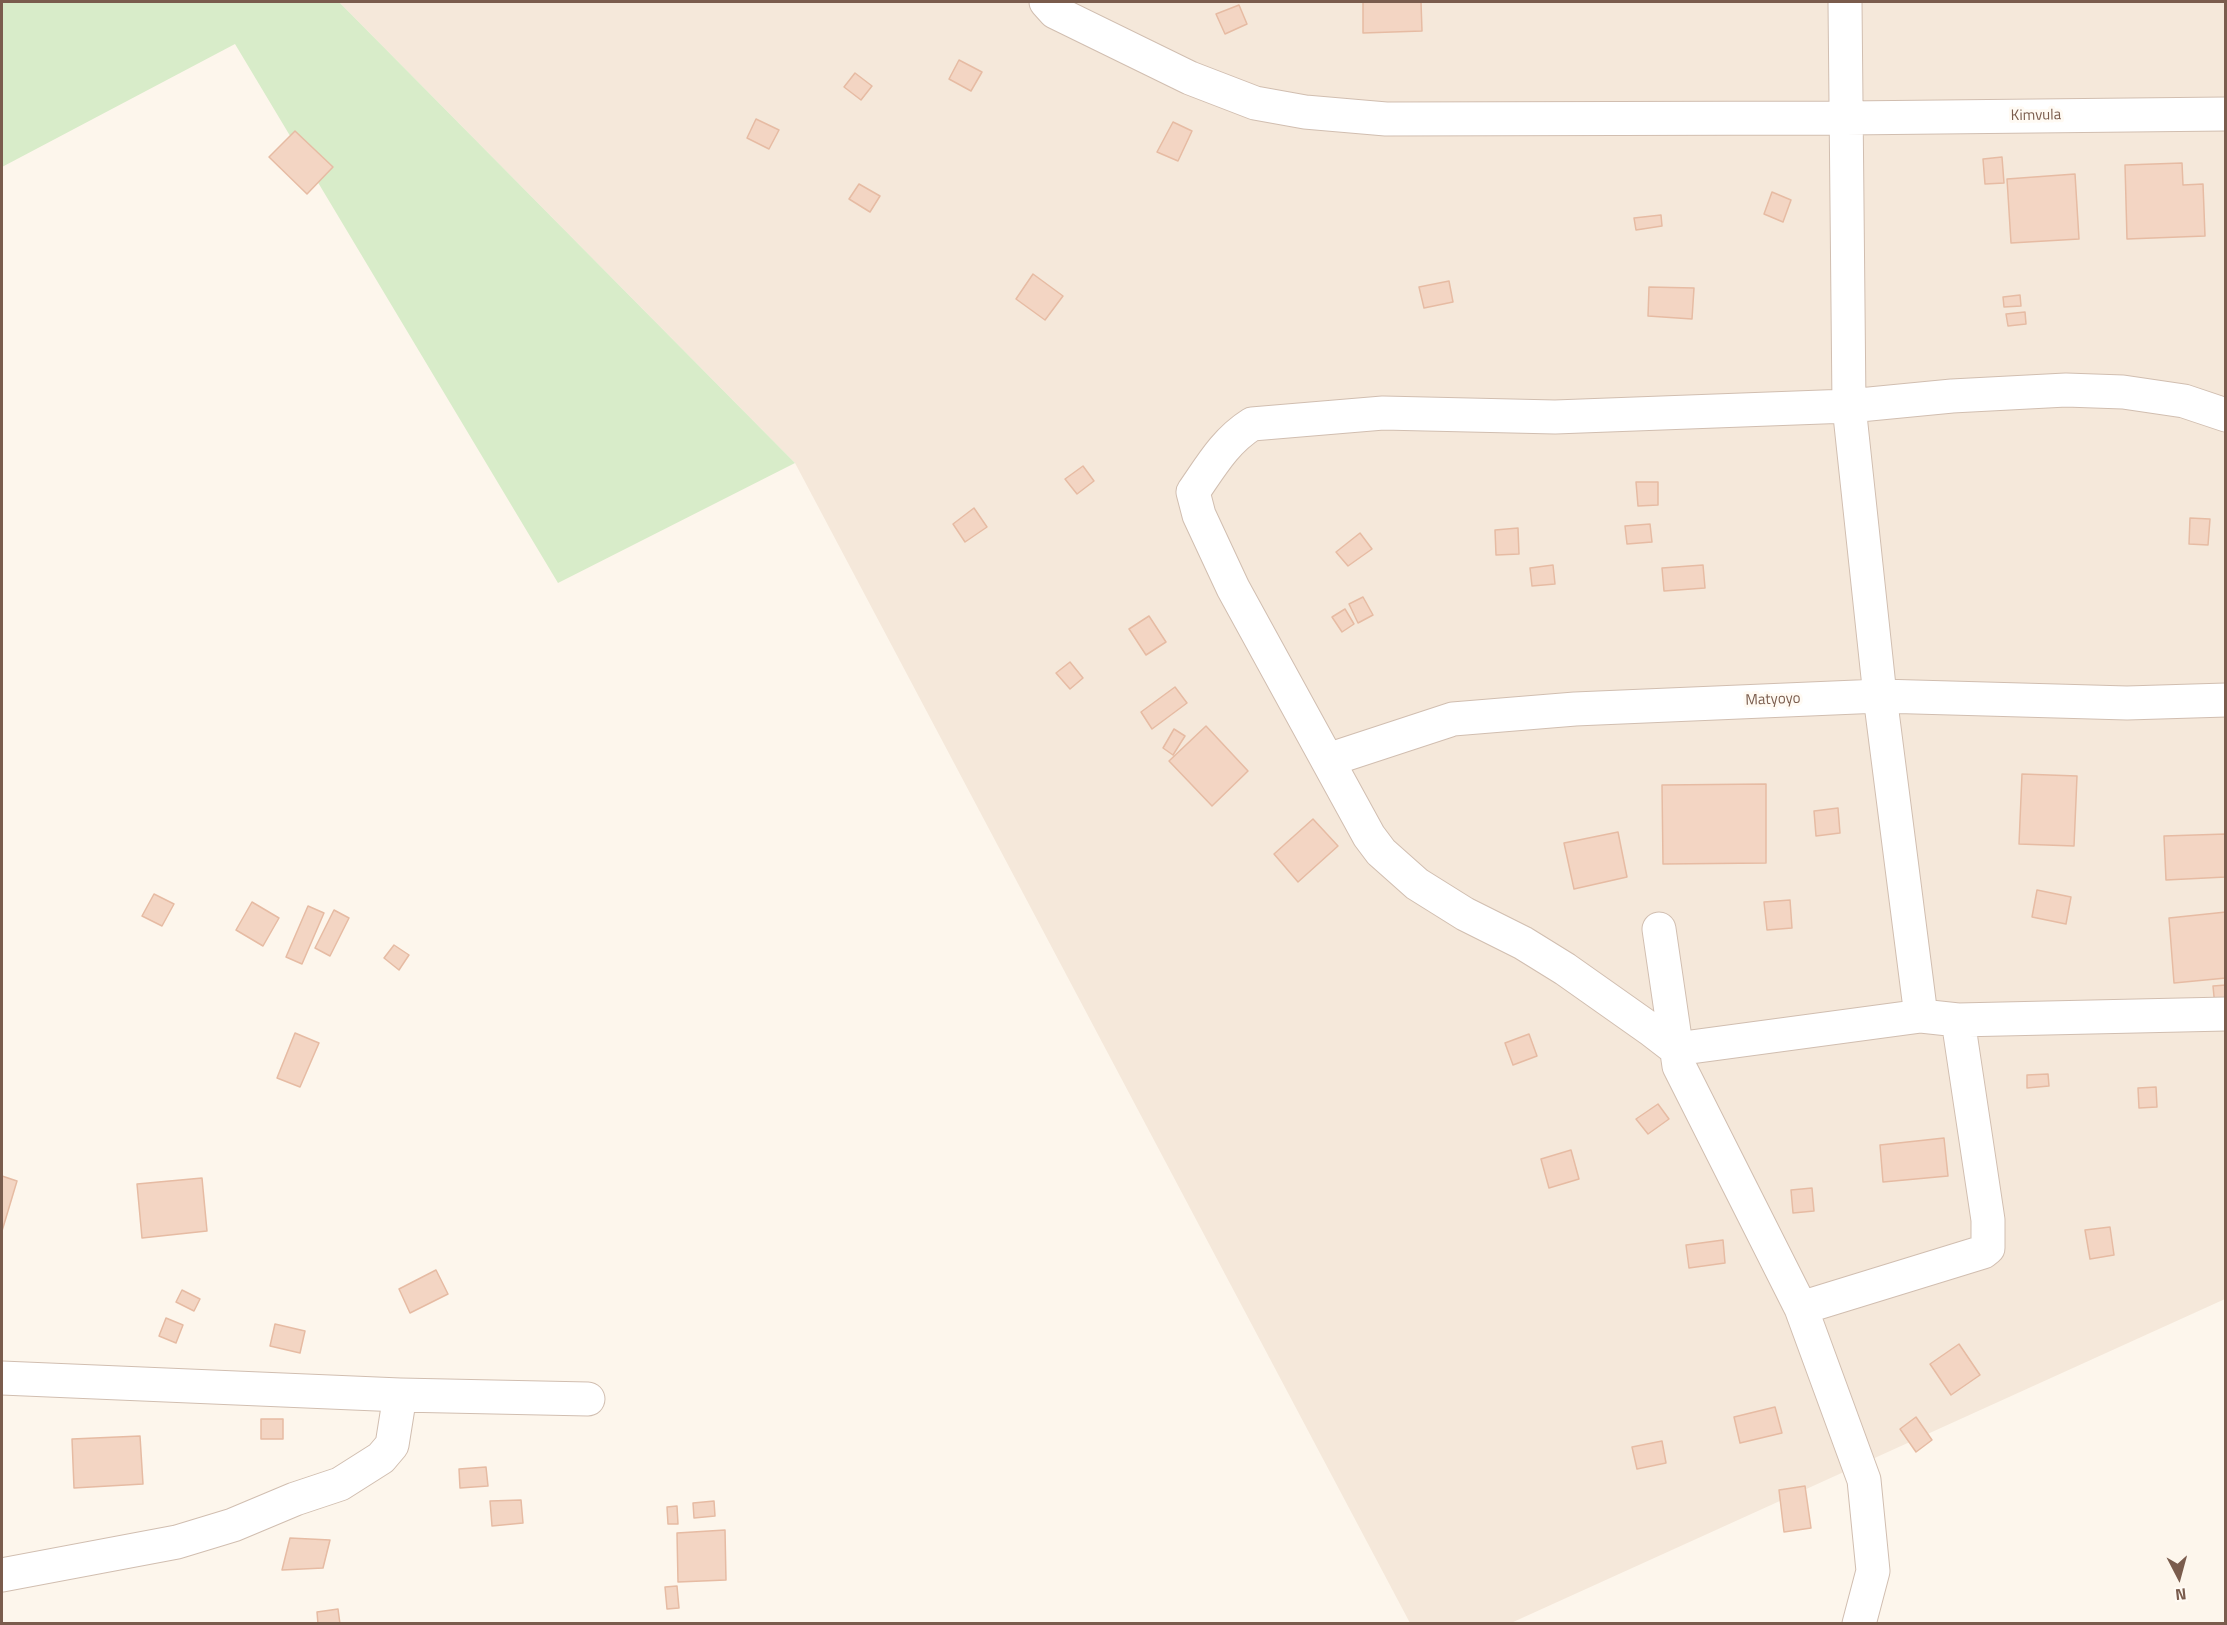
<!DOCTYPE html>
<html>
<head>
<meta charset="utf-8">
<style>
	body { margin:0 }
	#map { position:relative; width:2227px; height:1625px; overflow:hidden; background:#fdf6ec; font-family:"Titillium Web",sans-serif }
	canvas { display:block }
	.frame { position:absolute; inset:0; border:3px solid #7a5c4d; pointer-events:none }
	.north { position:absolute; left:2149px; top:1547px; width:60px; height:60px; -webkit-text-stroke:4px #fffaf3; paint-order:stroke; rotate:174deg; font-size:16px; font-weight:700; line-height:24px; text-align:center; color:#7a5c4d }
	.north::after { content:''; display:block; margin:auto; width:21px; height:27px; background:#7a5c4d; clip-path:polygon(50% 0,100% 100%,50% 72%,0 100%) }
</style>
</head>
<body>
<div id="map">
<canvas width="2227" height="1625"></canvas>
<div class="frame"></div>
<div class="north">N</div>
</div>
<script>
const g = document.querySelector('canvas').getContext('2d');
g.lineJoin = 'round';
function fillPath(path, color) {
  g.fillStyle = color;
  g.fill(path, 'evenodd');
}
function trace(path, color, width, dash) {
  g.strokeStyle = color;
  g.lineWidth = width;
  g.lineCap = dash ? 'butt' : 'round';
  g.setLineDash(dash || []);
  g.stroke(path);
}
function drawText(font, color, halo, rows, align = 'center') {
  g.font = font + ' "Titillium Web",sans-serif';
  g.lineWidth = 6;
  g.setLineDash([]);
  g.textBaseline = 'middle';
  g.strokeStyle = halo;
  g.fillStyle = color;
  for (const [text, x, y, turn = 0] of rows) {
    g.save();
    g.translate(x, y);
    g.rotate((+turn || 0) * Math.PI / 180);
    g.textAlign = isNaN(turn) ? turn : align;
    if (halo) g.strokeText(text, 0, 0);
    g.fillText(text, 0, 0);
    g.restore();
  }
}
const residential = new Path2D(`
	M339 2H2225V1299L1511 1623H1410L795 463Z`);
const green = new Path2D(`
	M2 2H339L795 463 558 583 235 44 2 167Z`);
const building = new Path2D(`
	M1363 2H1421L1422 31 1363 33Z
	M1239 5 1247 24 1225 34 1216 14Z
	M959 60 982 72 971 91 949 79Z
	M855 73 872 86 861 100 844 87Z
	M756 119 779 130 769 149 747 138Z
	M1173 122 1192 131 1178 161 1157 152Z
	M295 131 333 167 307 194 269 157Z
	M2002 157 2004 183 1985 184 1983 159Z
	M2182 163 2183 185 2203 184 2205 236 2127 239 2125 165Z
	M2075 174 2079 239 2011 243 2007 179Z
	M859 184 880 196 870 212 849 199Z
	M1772 192 1791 200 1783 222 1764 214Z
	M1661 215 1662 226 1636 230 1634 218Z
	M1033 274 1063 296 1045 320 1016 299Z
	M1449 281 1453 302 1424 308 1419 287Z
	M1649 287 1694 288 1692 319 1648 316Z
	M2020 295 2021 306 2004 307 2003 297Z
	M2025 312 2026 324 2008 326 2006 314Z
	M1083 466 1094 481 1077 494 1065 479Z
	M1636 482H1658V505L1638 506Z
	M974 508 987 527 965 542 953 524Z
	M2190 518 2210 519 2208 545 2189 544Z
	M1650 524 1652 542 1627 544 1625 526Z
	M1518 528 1519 554 1496 555 1495 530Z
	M1360 533 1372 549 1348 566 1336 552Z
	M1553 565 1555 584 1532 586 1530 568Z
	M1703 565 1705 588 1664 591 1662 568Z
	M1363 597 1373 615 1358 623 1349 604Z
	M1345 609 1354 624 1342 632 1332 617Z
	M1149 616 1166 642 1146 655 1129 629Z
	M1070 662 1083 678 1070 689 1056 673Z
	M1175 687 1187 703 1152 729 1141 712Z
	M1206 726 1248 771 1212 806 1169 761Z
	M1174 729 1185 736 1173 755 1163 748Z
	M2022 774 2077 776 2074 846 2019 844Z
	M1766 784V863L1663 864 1662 785Z
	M1838 808 1840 833 1816 836 1814 811Z
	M1313 819 1338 846 1298 882 1274 854Z
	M1618 832 1627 877 1574 889 1564 843Z
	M2226 834V877L2166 880 2164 836Z
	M2037 890 2071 897 2066 924 2032 917Z
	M154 894 174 904 162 926 142 916Z
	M1790 900 1792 928 1767 930 1764 902Z
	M252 902 279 918 263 946 236 930Z
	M308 906 324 913 302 964 286 957Z
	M334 910 349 918 330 956 315 948Z
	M2226 912V978L2174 983 2169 918Z
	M394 945 409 955 399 970 384 958Z
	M2226 985V1005L2215 1007 2213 986Z
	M295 1033 319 1043 300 1087 277 1078Z
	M1529 1034 1537 1056 1513 1065 1505 1043Z
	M2048 1074 2049 1086 2027 1088V1075Z
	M2156 1087 2157 1107 2139 1108 2138 1088Z
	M1658 1104 1669 1119 1648 1134 1636 1119Z
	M1944 1138 1948 1176 1883 1182 1880 1145Z
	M1571 1150 1579 1179 1549 1188 1541 1159Z
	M2 1176 17 1181 2 1231Z
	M202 1178 207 1231 142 1238 137 1184Z
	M1812 1188 1814 1211 1793 1213 1791 1190Z
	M2110 1227 2114 1255 2090 1259 2085 1230Z
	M1723 1240 1725 1263 1689 1268 1686 1245Z
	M436 1270 448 1294 410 1313 399 1289Z
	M182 1290 200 1299 194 1311 176 1302Z
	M166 1318 183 1325 176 1343 159 1336Z
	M275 1324 305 1331 300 1353 270 1346Z
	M1959 1344 1980 1375 1951 1395 1930 1364Z
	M1775 1407 1782 1433 1740 1443 1734 1417Z
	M1916 1417 1932 1440 1916 1452 1900 1429Z
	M261 1419H283V1439H261Z
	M140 1436 143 1484 74 1488 72 1439Z
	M1662 1441 1666 1463 1637 1469 1632 1447Z
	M486 1467 488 1486 460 1488 459 1469Z
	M1805 1486 1811 1528 1784 1532 1779 1490Z
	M521 1500 523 1523 492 1526 490 1501Z
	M714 1501 715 1516 694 1518 693 1503Z
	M677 1506 678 1524H668L667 1507Z
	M725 1530 726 1580 678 1582 677 1533Z
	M290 1538 330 1540 323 1568 282 1570Z
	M677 1586 679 1608 667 1609 665 1587Z
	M338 1609 340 1624H318L317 1612Z`);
const street = new Path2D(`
	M1046 2 1055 12 1190 78 1255 103 1305 112 1386 119 1846 118 2226 114
	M1845 2 1849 406 1880 696 1921 1016
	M2226 415 2184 401 2123 392 2066 390 1952 396 1849 406 1555 417 1383 413 1252 424C1225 441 1211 466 1193 492L1199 515 1233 588 1369 836 1381 852 1417 884 1465 914 1523 943 1565 969 1650 1029 1676 1049 1921 1016 1958 1020 2226 1014
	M1328 760 1453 719 1575 709 1880 696 2127 703 2226 700
	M1659 929 1679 1066 1801 1308
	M2 1378 400 1395 588 1399
	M2 1575 177 1542 233 1525 295 1499 340 1484 381 1458 392 1445 400 1395
	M1859 1624 1873 1571 1864 1480 1801 1308 1983 1252 1988 1248V1220L1958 1020`);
const streetNames = [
	["Kimvula",2036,116,-1],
	["Matyoyo",1773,700,-2]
];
fillPath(residential, '#f5e8da');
fillPath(green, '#d8ecc9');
fillPath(building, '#f3d5c3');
trace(building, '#e6bba3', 1.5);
trace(street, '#d1beb0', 35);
trace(street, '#fff', 33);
drawText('15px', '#7a5c4d', '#fffaf3', streetNames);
</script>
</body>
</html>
